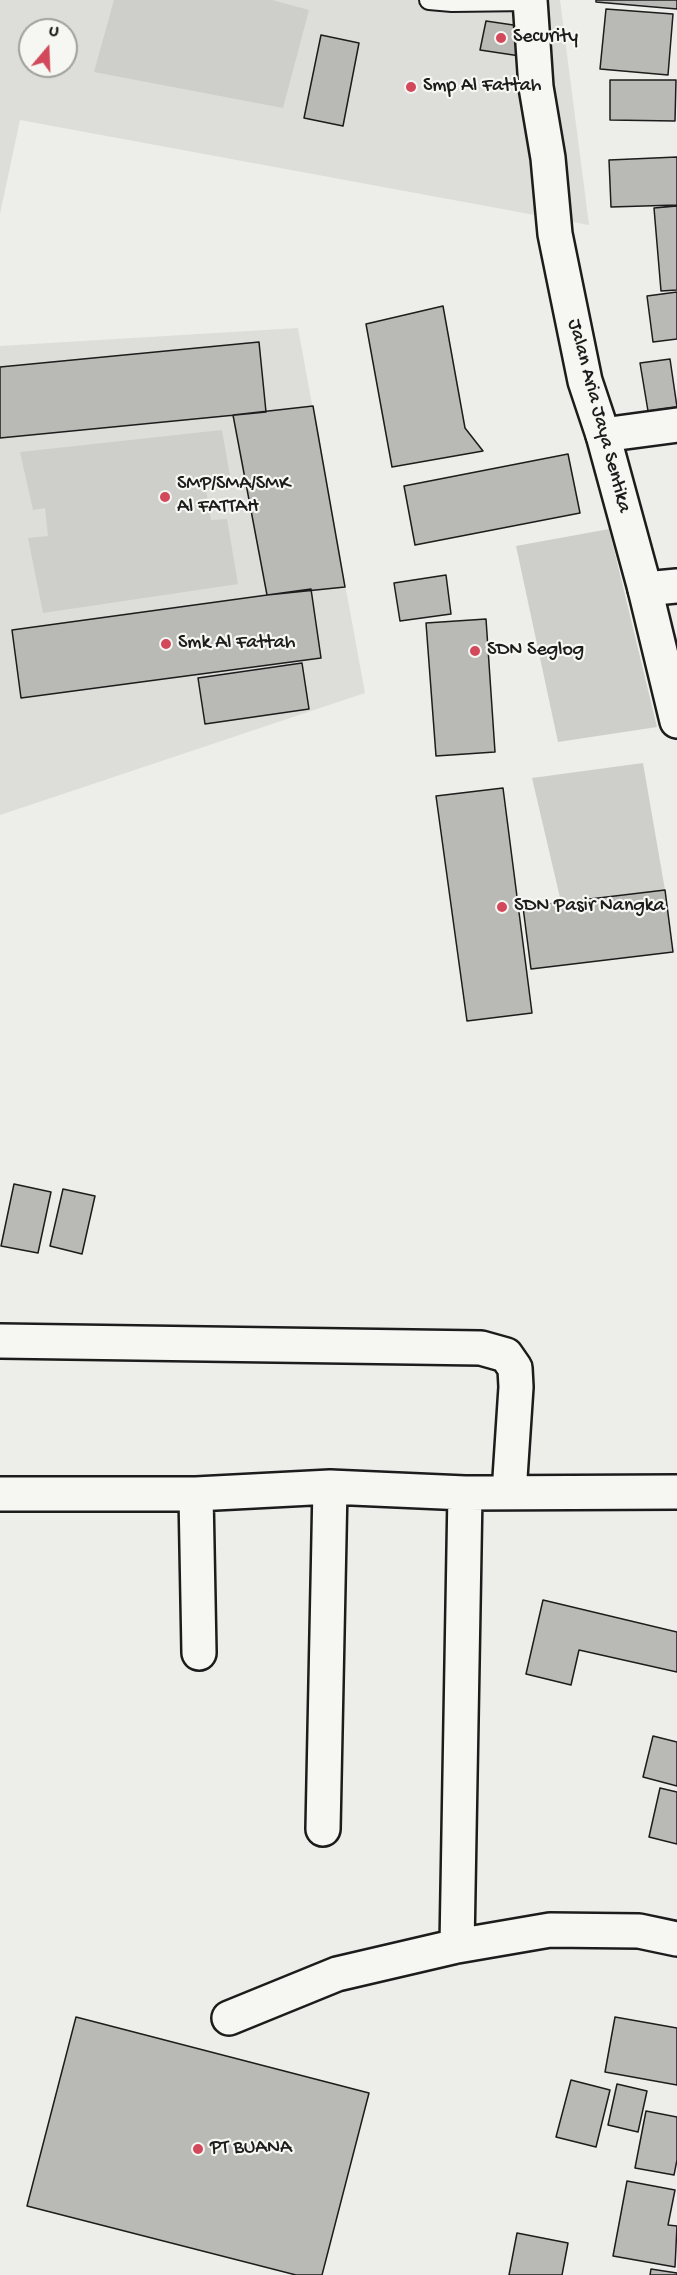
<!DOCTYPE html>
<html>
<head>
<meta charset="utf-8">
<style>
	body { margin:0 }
	#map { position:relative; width:677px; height:2275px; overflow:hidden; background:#edede9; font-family:"Gochi Hand",sans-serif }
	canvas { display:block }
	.north { position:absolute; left:18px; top:18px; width:60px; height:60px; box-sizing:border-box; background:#f6f6f2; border:2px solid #9f9f9c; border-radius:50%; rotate:19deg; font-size:16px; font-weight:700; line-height:24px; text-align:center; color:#1c1c1c }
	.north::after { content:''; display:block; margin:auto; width:21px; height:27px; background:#d1495b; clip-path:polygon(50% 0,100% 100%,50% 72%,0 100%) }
</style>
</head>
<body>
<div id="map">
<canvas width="677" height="2275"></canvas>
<div class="north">U</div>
</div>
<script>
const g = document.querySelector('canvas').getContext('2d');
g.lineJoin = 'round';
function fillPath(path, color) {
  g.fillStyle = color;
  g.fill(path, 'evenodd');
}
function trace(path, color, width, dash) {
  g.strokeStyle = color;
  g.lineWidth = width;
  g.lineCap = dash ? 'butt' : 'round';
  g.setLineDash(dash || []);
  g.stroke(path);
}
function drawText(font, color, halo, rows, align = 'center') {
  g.font = font + ' "Gochi Hand",sans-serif';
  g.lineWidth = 4.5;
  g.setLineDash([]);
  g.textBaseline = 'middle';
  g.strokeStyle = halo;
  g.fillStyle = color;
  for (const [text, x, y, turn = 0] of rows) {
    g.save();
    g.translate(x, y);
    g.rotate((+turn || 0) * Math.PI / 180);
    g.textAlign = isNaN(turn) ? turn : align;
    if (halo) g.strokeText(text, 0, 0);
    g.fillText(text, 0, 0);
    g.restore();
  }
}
const built = new Path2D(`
	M0 0H560L589 225 20 120 0 214ZM30 30H66V66H30Z
	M298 328 365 693 0 815V346Z`);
const green = new Path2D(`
	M114 0H272L309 10 283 108 94 72Z
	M222 430 232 488 206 490 211 520 227 519 238 584 43 613 28 538 48 536 45 508 33 510 20 452Z
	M609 529 657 727 558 742 516 546Z
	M643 763 665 890 561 902 532 778Z`);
const building = new Path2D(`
	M596 0H677V9L596 2Z
	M606 9 673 14 668 75 600 69Z
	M486 21 520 26V56L480 50Z
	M321 35 359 43 343 126 304 118Z
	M610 80H676L675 121 610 120Z
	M677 157V205L611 207 609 160Z
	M677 206V290L661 291 654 208Z
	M677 292V339L653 342 647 296Z
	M443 306 465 428 483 451 392 467 366 324Z
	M259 342 266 412 0 438V367Z
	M670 359 677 407 648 411 640 363Z
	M313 406 345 587 267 595 233 415Z
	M568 454 580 513 415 545 404 486Z
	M446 575 451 614 400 621 394 583Z
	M311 589 321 658 21 698 12 630Z
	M486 619 495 752 436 756 426 623Z
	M302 663 309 709 205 724 198 678Z
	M503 788 532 1013 467 1021 436 796Z
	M665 890 673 952 531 969 523 907Z
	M14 1184 51 1192 38 1253 1 1246Z
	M63 1189 95 1196 82 1254 50 1246Z
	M543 1600 677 1632V1672L579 1650 571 1685 526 1674Z
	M653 1736 677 1742V1786L643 1777Z
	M660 1788 677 1792V1844L649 1837Z
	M76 2017 369 2093 322 2275H296L27 2206Z
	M615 2017 677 2028V2085L605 2072Z
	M571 2080 610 2090 596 2147 556 2137Z
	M617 2084 647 2091 638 2132 608 2125Z
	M646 2111 677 2117V2160L674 2175 635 2168Z
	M627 2181 675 2190 668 2225 677 2226 675 2267 613 2256Z
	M517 2233 568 2243 562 2275H509Z
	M651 2269 677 2273V2275H650Z`);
const lane = new Path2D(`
	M429 0 452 2 530 1`);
const street = new Path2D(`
	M603 435 677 425
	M645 589 677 586
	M0 1341 481 1348 506 1355 515 1368 516 1387 509 1493
	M0 1494H196L330 1487 465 1493 677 1492
	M196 1494 199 1653
	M323 1829 330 1487
	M457 1946 465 1493
	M229 2018 337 1974 457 1946 550 1930 639 1931 677 1939`);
const secondary = new Path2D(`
	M530 0 536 87 548 158 555 234 585 381 603 435 645 589 677 721`);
const markers = [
	[501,38,6,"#d1495b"],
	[411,87,6,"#d1495b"],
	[165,497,6,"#d1495b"],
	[166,644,6,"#d1495b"],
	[475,651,6,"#d1495b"],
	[502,907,6,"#d1495b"],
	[198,2149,6,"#d1495b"]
];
const poiNames = [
	["Security",513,38],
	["Smp Al Fattah",423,87],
	["SMP/SMA/SMK",177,485],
	["Al FATTAH",177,508],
	["Smk Al Fattah",178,644],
	["SDN Seglog",487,651],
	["SDN Pasir Nangka",514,907],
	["PT BUANA",210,2149]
];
const streetNames = [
	["Jalan Aria Jaya Sentika",598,416,75]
];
fillPath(built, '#ddddda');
fillPath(green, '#cececb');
fillPath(building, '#b9b9b6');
trace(building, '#1c1c1c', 1.5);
trace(lane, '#1c1c1c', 22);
trace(street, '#1c1c1c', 38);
trace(secondary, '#1c1c1c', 38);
trace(lane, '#f6f6f2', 18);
trace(street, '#f6f6f2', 33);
trace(secondary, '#f6f6f2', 33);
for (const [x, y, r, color] of markers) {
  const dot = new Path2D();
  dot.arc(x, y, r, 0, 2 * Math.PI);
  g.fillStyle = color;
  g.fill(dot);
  trace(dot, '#f6f6f2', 2);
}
drawText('20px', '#1c1c1c', '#f6f6f2', poiNames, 'left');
drawText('20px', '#1c1c1c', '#f6f6f2', streetNames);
</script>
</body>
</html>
